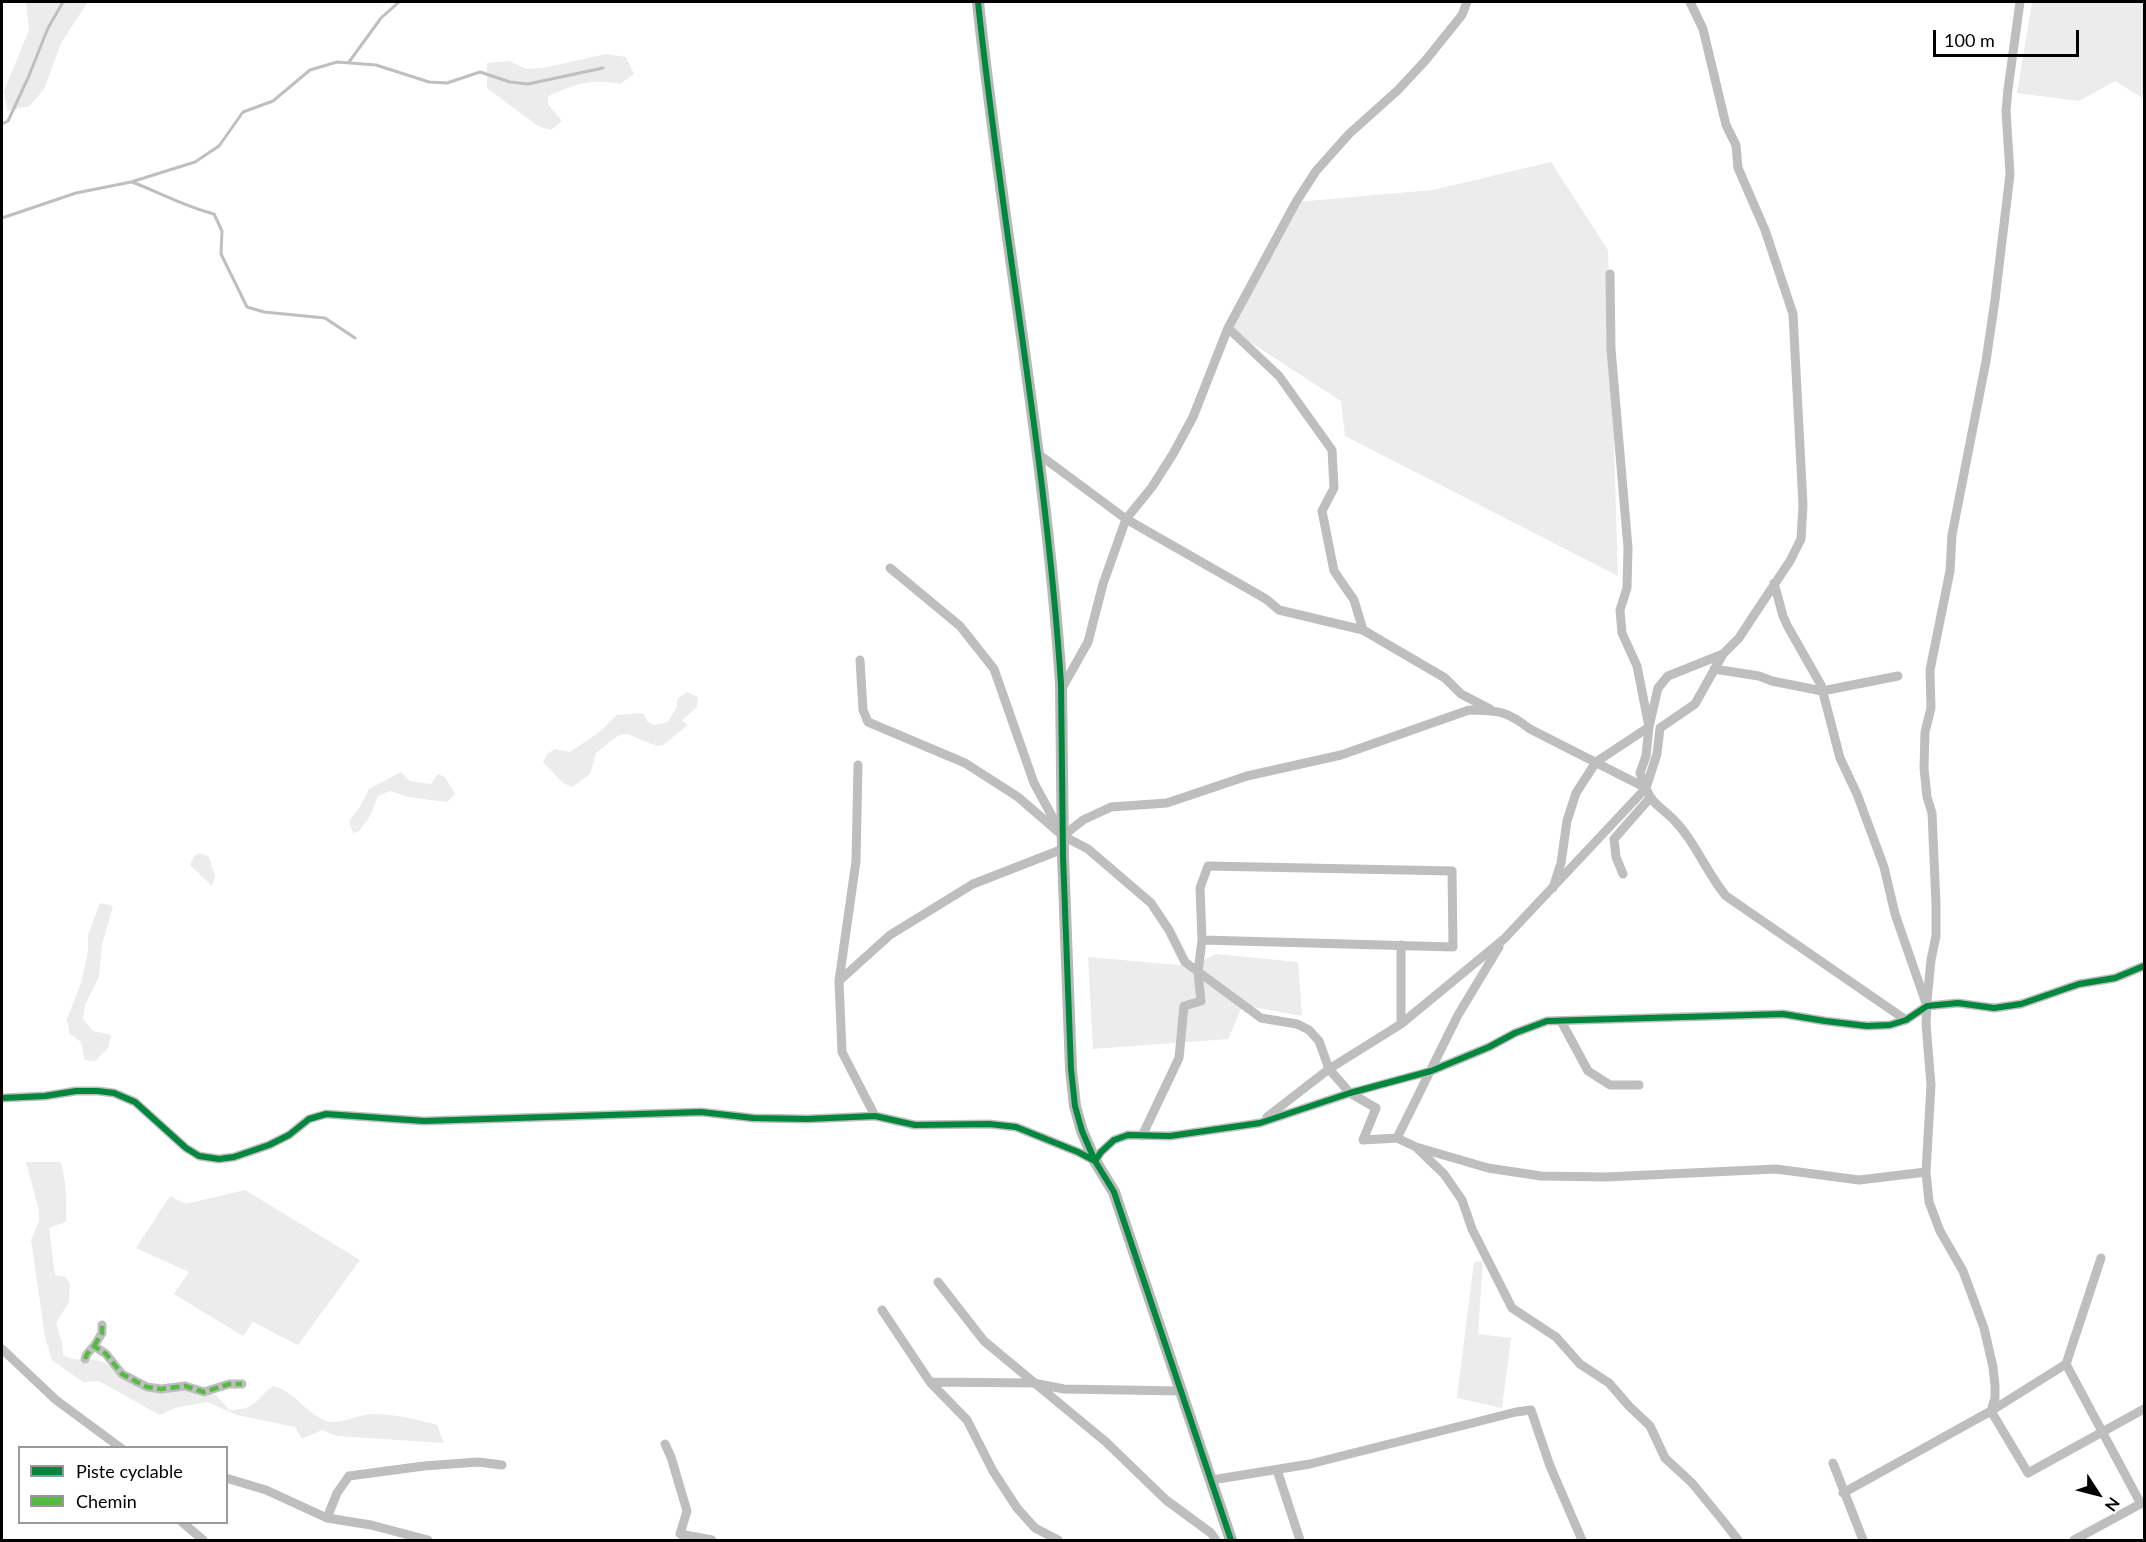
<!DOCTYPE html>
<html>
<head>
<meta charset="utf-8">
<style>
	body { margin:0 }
	#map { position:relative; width:2146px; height:1542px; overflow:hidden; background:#fff; font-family:Lato,sans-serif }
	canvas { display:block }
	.frame { position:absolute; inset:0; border:3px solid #000; pointer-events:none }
	.legend { position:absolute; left:18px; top:1446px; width:210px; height:78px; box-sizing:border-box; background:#fff; border:2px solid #999; margin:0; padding:8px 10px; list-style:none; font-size:18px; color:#000 }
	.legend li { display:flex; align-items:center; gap:12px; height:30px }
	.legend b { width:30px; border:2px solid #999 }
	.north { position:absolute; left:2068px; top:1464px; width:60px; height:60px; -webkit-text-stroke:4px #fff; paint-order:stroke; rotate:126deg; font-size:16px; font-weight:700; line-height:24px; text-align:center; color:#000 }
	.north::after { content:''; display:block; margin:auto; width:21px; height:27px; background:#000; clip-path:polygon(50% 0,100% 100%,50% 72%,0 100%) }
	.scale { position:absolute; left:1933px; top:30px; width:146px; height:27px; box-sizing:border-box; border:3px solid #000; border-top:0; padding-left:8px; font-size:18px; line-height:21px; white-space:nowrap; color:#000; -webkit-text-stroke:4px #fff; paint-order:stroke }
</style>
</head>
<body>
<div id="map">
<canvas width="2146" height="1542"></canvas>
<div class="frame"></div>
<ul class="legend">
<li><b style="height:8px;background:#00873e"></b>Piste cyclable</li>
<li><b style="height:8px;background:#58b947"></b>Chemin</li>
</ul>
<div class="north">N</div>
<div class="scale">100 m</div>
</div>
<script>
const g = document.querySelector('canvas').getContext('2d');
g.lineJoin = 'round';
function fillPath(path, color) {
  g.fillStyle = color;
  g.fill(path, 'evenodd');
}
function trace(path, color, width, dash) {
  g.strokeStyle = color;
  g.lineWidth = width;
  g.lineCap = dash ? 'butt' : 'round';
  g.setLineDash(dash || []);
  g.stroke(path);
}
const green = new Path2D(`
	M26 2H88L61 43 44 89 30 106 7 111 4 91 29 30Z
	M2032 2H2144V99L2115 81 2079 101 2017 93Z
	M606 54 626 57 634 74 620 84C591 78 575 84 548 96V104L562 121 551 130 538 126 487 88V63L509 61 527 69 543 68Z
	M1551 162 1608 250 1618 576 1345 436 1341 401 1228 328 1296 202 1433 190Z
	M687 692 698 697 697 707 682 720 688 725 663 745 657 746 627 734 619 735 596 753 590 774 572 787 563 783 543 762 547 754 555 749 570 752 598 733 617 715 643 713 647 721 654 725 668 722 677 707V699Z
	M401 772 410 781 431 784 438 774 445 777 455 794 447 802 408 797 391 791 378 796 369 818 359 831 353 833 349 821 360 807 369 789Z
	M199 853 209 857 215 876 212 886 190 865 194 856Z
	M100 903 113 906 102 945 99 977 85 1005 83 1019 93 1031 111 1035 108 1048 95 1061 85 1060 81 1042 70 1034 67 1019 81 983 88 952V936Z
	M1216 954 1298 962 1302 1016 1243 1005 1228 1039 1093 1049 1088 957 1190 966Z
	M26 1162H61C66 1182 67 1201 66 1222L49 1228 55 1275 65 1277 70 1283 69 1302 56 1323 62 1343 63 1355C80 1364 86 1356 103 1362 111 1365 117 1374 125 1377 154 1387 186 1391 216 1395L229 1410C257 1410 254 1400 273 1386 296 1391 305 1414 327 1421 341 1425 358 1414 373 1414 395 1414 415 1419 437 1425L444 1443 337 1436 322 1430 302 1439 295 1427 237 1415 207 1402 175 1408 160 1415 99 1381 83 1382 52 1360 45 1337 31 1240 39 1221V1211Z
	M245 1190 360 1260 298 1345 253 1322 243 1336 174 1294 189 1272 136 1248 170 1196 186 1204Z
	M1483 1261 1478 1334 1511 1338 1502 1408 1457 1398 1474 1262Z`);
const stream = new Path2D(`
	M349 62 381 18 399 2
	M2 124 8 121 28 78 48 28 63 2
	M132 182C161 193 183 206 214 214L222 231 221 254 247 307 264 312 325 318 355 338
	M2 218 76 193 131 182 195 162 219 146 243 112 273 101 310 70 337 62 376 65 429 82 447 83 480 72 510 82 528 84 603 68`);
const street = new Path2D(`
	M1610 274 1611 349 1628 548 1627 588 1620 610 1622 633 1637 666 1649 727 1646 756 1640 773 1646 788
	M1228 328 1279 376 1332 450 1334 488 1322 511 1334 571 1354 600 1363 630
	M1037 453 1126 519 1266 599 1279 610 1363 630 1445 678 1461 694 1490 709
	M890 568 960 626 994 669 1034 783 1059 829
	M1774 583 1783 616 1788 627 1821 685 1840 758 1857 794 1884 867 1895 914 1927 1006 1926 1024 1931 1085 1926 1172 1929 1202 1940 1231 1963 1271 1984 1328 1993 1367 1995 1386V1398L1991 1411 2028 1473 2144 1409
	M860 660 863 710 868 722 965 763 1018 797 1063 836 1088 849 1151 903 1169 930 1185 962 1261 1018 1297 1024 1309 1030 1319 1041 1329 1069 1350 1093 1376 1108 1363 1140 1397 1138 1416 1147 1488 1168 1541 1176 1606 1177 1776 1169 1859 1180 1926 1172
	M1714 669 1759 676 1772 681 1822 691 1898 676
	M1061 690 1088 642 1103 584 1126 519 1152 487 1173 454 1193 417 1228 328 1296 202 1316 171 1349 134 1398 90 1425 61 1462 15 1467 2
	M858 765 856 861 839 981 842 1052 875 1116
	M1063 836 1083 820 1111 807 1167 803 1247 776 1341 755 1469 710C1498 710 1507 711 1530 729L1646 788C1651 803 1662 808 1673 819 1695 841 1706 872 1726 896L1906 1020
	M1623 874 1616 857 1614 839 1649 799
	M1553 888 1561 863 1567 821 1576 793 1596 762 1649 727 1658 688 1668 676 1723 654 1739 638 1754 615 1790 561 1801 539 1803 505 1793 314 1765 230 1738 168 1736 145 1726 125 1703 29 1690 2
	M1401 945V1024
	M839 981 890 935 973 884 1063 849
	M1927 1001 1931 960 1936 936V904L1932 813 1927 797 1924 768 1925 732 1931 708 1930 670 1950 571 1952 535 1986 361 1995 300 2010 174 2006 111 2008 89 2020 2
	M1561 1021 1588 1071 1610 1085H1639
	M2 1098 45 1096 76 1091H98L114 1093 135 1102 186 1148 199 1156 219 1159 234 1157 269 1145 289 1135 309 1119 326 1114 424 1121 701 1112 753 1118 807 1119 875 1116 915 1125 989 1124 1016 1127 1078 1152 1095 1161 1101 1152 1114 1140 1128 1135 1170 1136 1260 1123 1350 1093 1431 1071 1489 1047 1515 1033 1547 1021 1783 1014 1825 1021 1867 1026 1890 1025 1906 1020 1927 1006 1958 1003 1994 1008 2021 1004 2079 984 2115 978 2144 966
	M1267 1117 1329 1069 1401 1024 1504 939 1646 788 1657 754 1660 728 1695 704 1723 654
	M1142 1136 1179 1058 1184 1006 1201 1001 1198 972 1202 940 1200 888 1208 866 1452 871 1453 947 1202 940
	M1397 1138 1458 1015 1499 947
	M1418 1149 1444 1174 1462 1200 1472 1229 1512 1308 1556 1337 1580 1364 1609 1383 1629 1406 1650 1426 1665 1458 1692 1483 1724 1522 1738 1540
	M2101 1258 2066 1364 2141 1504
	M938 1282 984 1341 1106 1442 1166 1500 1211 1533 1216 1540
	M882 1310 930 1382 967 1420 993 1471 1017 1508 1035 1528 1058 1540
	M94 1346 102 1333V1325
	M2 1349 56 1400 121 1448
	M85 1359 87 1354 94 1346 106 1354 122 1374 147 1387 161 1389 185 1386 204 1392 229 1384H242
	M930 1382 1033 1383 1064 1389 1181 1391
	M665 1444 671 1457 687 1511 680 1534 712 1540
	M1833 1463 1863 1540
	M1277 1470 1300 1540
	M226 1478 266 1490 327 1518 371 1525 428 1540
	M1212 1480 1310 1464 1516 1412 1531 1410 1550 1466 1582 1540
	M1843 1493 1991 1411 2066 1364
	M327 1518 337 1493 349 1476 424 1466 478 1462 502 1465
	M182 1522 203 1540
	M2074 1540 2144 1502`);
const secondary = new Path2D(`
	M978 2C1002 230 1046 455 1061 684L1063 856 1071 1069 1075 1106 1082 1131 1095 1161 1114 1192 1231 1540`);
const quiet = new Path2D(`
	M94 1346 102 1333V1325
	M85 1359 87 1354 94 1346 106 1354 122 1374 147 1387 161 1389 185 1386 204 1392 229 1384H242`);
const cycleway = new Path2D(`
	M978 2C1002 230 1046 455 1061 684L1063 856 1071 1069 1075 1106 1082 1131 1095 1161 1114 1192 1231 1540
	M2 1098 45 1096 76 1091H98L114 1093 135 1102 186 1148 199 1156 219 1159 234 1157 269 1145 289 1135 309 1119 326 1114 424 1121 701 1112 753 1118 807 1119 875 1116 915 1125 989 1124 1016 1127 1078 1152 1095 1161 1101 1152 1114 1140 1128 1135 1170 1136 1260 1123 1350 1093 1431 1071 1489 1047 1515 1033 1547 1021 1783 1014 1825 1021 1867 1026 1890 1025 1906 1020 1927 1006 1958 1003 1994 1008 2021 1004 2079 984 2115 978 2144 966`);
fillPath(green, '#ececec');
trace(stream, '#bfbfbf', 3);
trace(street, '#bebebe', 9);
trace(secondary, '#b8b8b8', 12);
trace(quiet, '#58b947', 4.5, [9, 4.5]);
trace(cycleway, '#00873e', 6);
</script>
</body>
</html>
